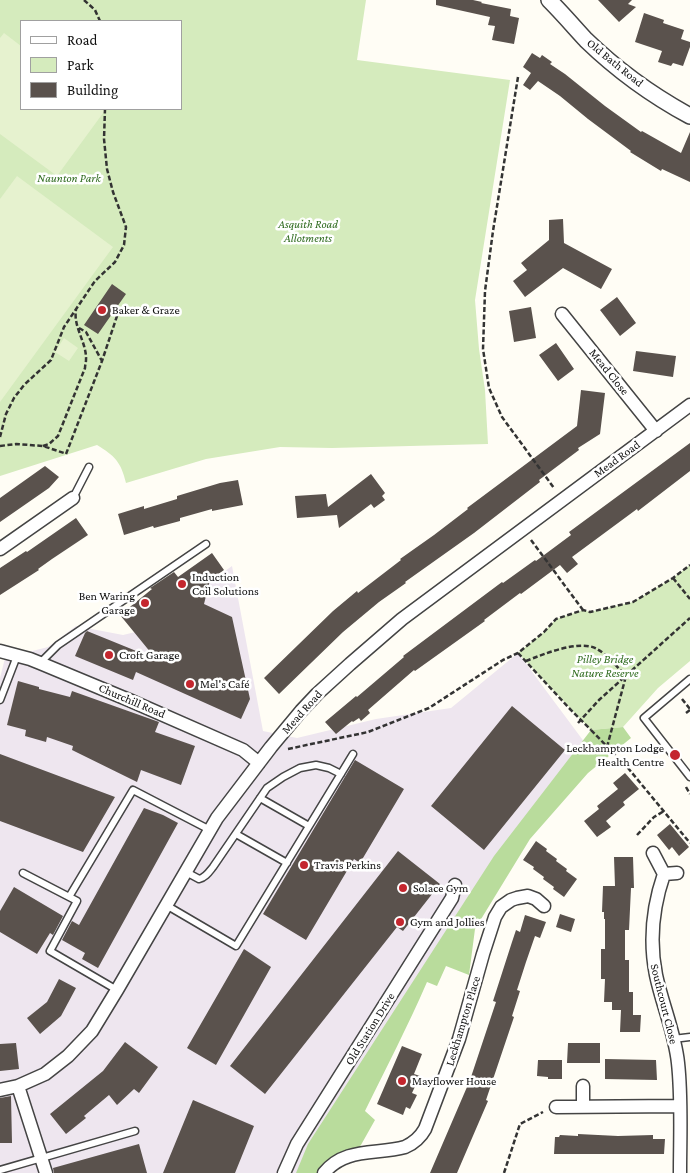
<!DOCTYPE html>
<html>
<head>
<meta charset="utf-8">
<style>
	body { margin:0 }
	#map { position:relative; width:690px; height:1173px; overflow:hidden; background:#fffdf5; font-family:"Crimson Pro",serif }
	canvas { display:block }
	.legend { position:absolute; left:20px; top:20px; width:162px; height:90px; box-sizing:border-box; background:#fff; border:1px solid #a0a0a0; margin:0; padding:6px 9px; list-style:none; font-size:15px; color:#111 }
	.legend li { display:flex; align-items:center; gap:10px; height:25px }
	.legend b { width:25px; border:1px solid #a0a0a0 }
</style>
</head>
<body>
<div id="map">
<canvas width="690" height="1173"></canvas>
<ul class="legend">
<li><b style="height:6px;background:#fff"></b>Road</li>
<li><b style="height:14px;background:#d5ebbd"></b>Park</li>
<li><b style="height:14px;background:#5a524d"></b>Building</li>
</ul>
</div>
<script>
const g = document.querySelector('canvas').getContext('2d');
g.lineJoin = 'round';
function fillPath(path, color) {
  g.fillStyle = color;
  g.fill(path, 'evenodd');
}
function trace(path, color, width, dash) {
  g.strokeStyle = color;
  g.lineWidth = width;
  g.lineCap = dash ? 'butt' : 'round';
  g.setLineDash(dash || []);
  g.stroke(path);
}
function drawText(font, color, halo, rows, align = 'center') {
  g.font = font + ' "Crimson Pro",serif';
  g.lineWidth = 5;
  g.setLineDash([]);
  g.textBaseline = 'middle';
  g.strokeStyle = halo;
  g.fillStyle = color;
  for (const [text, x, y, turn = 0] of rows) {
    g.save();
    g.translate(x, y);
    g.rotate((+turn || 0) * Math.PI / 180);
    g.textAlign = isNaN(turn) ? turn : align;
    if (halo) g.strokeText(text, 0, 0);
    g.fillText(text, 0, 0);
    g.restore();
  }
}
const industrial = new Path2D(`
	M232 566 263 731 297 738 376 719 451 708 518 653 588 747 464 905 302 1173H0V678L5 658 48 647 76 626 123 635 148 629 165 614Z`);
const green = new Path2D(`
	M0 0H366L357 60 510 80 475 300 479 349 485 390 488 444 332 448 280 447 206 459 126 483C121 462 115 456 97 445L0 476ZM21 21H181V109H21Z
	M690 565V661L658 688 623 727 591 730 518 653 544 632 556 619 583 610 590 612 633 602 673 578Z`);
const forest = new Path2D(`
	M623 727 631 738 588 773 530 839 475 929 469 975 446 966 437 986 427 982C408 1026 386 1068 365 1111L375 1120 357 1152 322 1173H296L308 1144 494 856 591 730Z`);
const pitch = new Path2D(`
	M4 33 21 46V109H106L57 176 0 134V38Z
	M17 176 113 247 0 402V199Z
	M64 338 78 348 69 361 55 352Z`);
const building = new Path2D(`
	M436 0H473L482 2 481 3 511 9 510 16 519 18 514 44 492 40 495 26 488 25 490 17 436 5Z
	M598 0H632L628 4 636 7 619 22Z
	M644 13 664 20 663 23 684 30 681 39 690 42V47L683 66 673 63 671 66 658 62 662 51 635 42Z
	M532 53 540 58 542 55 552 62 550 64 565 74 605 106 641 132 642 131 681 153 690 132V182L662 169 661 171 630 152 631 151 588 119 560 96 538 81 530 90 523 85 531 73 523 67Z
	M563 219 564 243 612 269 601 289 563 268 525 297 513 281 527 270 521 263 549 240V220Z
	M112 284 126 294 98 334 84 325Z
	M617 297 636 323 620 336 600 310Z
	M531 307 536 338 514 342 509 311Z
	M556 343 574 369 558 381 539 355Z
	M636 351 676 356 673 377 633 371Z
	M581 390 605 393 600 434 578 448 579 450 539 480 540 482 474 533 405 582 406 583 379 602 343 632 279 694 264 678 333 611 357 591 358 593 401 560 400 559 434 535 468 509 467 508 577 426Z
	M690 443V471L638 511 637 509 572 557 578 564 567 573 560 565 521 594 520 593 484 620 485 621 415 671 414 670 368 710 370 713 361 721 359 718 353 722 352 721 336 734 325 722 356 696 357 697 404 657 403 656 502 582 503 583 535 560 536 561 571 535 569 532Z
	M45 466 59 477 49 488 0 522V498Z
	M371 474 385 493 382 496 385 500 374 508 371 504 339 528 337 515 297 518 295 496 326 494 328 507Z
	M238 480 243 505 212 511V509L180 518V521L154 528 153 526 124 535 118 514 144 506V509L177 499V496L220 483Z
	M76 518 88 535 52 559 38 569 39 570 0 595V568L26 551 27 552Z
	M212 553 224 570 210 580 204 604 232 617 250 699 241 719 136 672 133 680 75 656 85 633 87 631 156 659 120 615 152 589 150 588 174 572 178 577Z
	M18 681 39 687V689L70 697 72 691 159 722 155 732 195 746 181 785 141 770 137 782 72 750 73 746 47 737 46 742 25 736 26 730 7 725Z
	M512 706 565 750 484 850 431 806Z
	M0 754 115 797 83 852 0 821Z
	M355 760 404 789 360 863 354 859 306 940 263 914Z
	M625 773 639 789 623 802 625 805 606 821 611 827 597 837 584 821 599 809 597 806 618 789 613 783Z
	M144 808 163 815 178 823 98 968 82 959 85 953 62 940 72 921 79 925Z
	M670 824 689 847 679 856 672 847 669 850 657 835Z
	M536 841 547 849 546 851 557 859 556 861 567 869 566 871 577 879 564 897 553 889 554 887 543 879 544 877 533 869 534 867 523 860Z
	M398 851 440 884 403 931 397 927 265 1094 230 1066Z
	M614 857H633L634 888H631L629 930H625V960H629V992H633V1015H641L640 1032H620L621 1010H612V1002H604L605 979H601V949H605V919H604V912H602L603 886H615Z
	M14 887 63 916 53 935 50 933 37 954 0 932V911Z
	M560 914 575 919 571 932 556 927Z
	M525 915 546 922 540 938 535 936 526 962 517 990 520 991 512 1016 514 1017 486 1100 488 1101 457 1173H430L470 1080 496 1002 493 1001 512 942 516 930 520 932Z
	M244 949 271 967 216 1065 187 1048Z
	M59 979 76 988 61 1016 40 1034 27 1018 47 1002Z
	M125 1042 158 1067 139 1093 134 1089 117 1105 109 1095 84 1116 86 1118 66 1134 50 1114 103 1071Z
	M16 1043 19 1069 0 1071V1044Z
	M568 1043H600V1063H567Z
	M402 1046 422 1054 414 1074 420 1076 412 1093 417 1095 410 1109 406 1107 403 1115 377 1104Z
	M605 1059 656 1060 657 1080 605 1079Z
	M538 1060H562V1079H548V1077L537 1076Z
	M11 1096 12 1143H0V1098Z
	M193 1100 254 1126 235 1173H163Z
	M578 1134 618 1136 653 1135V1139H665L664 1154H554L555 1137H559L560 1135 578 1136Z
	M139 1144 147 1173H54L53 1168Z`);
const path = new Path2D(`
	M84 0 95 10 100 21
	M518 77 493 231 485 291 483 349 489 388 502 417 554 488
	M79 328 86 332 102 361
	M0 437 6 414 14 398 24 385 51 360 64 327 95 281 115 262 124 245 126 227 113 192 107 169 104 139 105 109
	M0 446 16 444 43 446 64 453
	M43 446 49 444 58 436 85 368C85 365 86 363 86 360 87 343 73 327 76 310
	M66 454 102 361 117 316
	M531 540 583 610
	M673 578 690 599
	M518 653 569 708
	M526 661C544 654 580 639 597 649 608 655 617 667 626 676
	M682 699 690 709
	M686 713 690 710
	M578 723 599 700 690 618
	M591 730 628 768 690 843
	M607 747 626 676
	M288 749 368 732 429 708 503 660 518 653 544 632 556 619 583 610 590 612 633 602 673 578 690 565
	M686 787 690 794
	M637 835 654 817 664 811
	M504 1173 520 1124 543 1112`);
const service = new Path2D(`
	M73 498 89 467
	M40 663 58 645 206 544
	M690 679 644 718 690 777
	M0 700 17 656
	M260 798 309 826
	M236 834 287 863
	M186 872 199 879C205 878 209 872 213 867L267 788 283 777 300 768 316 765 329 768 341 774
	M23 873 77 901 50 951 117 990
	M69 897 133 790 210 830
	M166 905 236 946 353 754
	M673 1039 690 1037
	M0 1170 135 1131`);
const minor = new Path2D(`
	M562 314 656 431
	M0 549 73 498
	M0 651 30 659 40 663 129 700 243 750 259 763
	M653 853 664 874C653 906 649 940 656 975 662 1004 675 1033 678 1063 682 1099 680 1137 680 1173
	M664 874 677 873
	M18 1086 46 1173
	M583 1086V1106
	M0 1090 18 1086 45 1074 68 1056 92 1031 117 990 217 818 271 747 301 711 317 694 350 664 402 619 690 405
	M556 1107 680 1106
	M284 1173 297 1144 452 898 455 885
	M324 1173C345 1147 376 1155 405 1147 414 1143 420 1138 425 1129L459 1039 483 954 495 917 501 907 511 900 517 898 528 896 536 899 544 906`);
const tertiary = new Path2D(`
	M549 0C562 13 574 27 586 40 617 70 653 96 690 116`);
const pathBridge = new Path2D(`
	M569 708 591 730`);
const markers = [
	[102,310,5,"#c4262e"],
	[182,584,5,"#c4262e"],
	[145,603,5,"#c4262e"],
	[109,655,5,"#c4262e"],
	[190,684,5,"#c4262e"],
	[675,755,6,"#c4262e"],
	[304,865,5,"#c4262e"],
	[403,888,5,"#c4262e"],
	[400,922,5,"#c4262e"],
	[402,1081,5,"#c4262e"]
];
const streetNames = [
	["Old Bath Road",615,63,39],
	["Mead Close",609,372,51],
	["Mead Road",617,459,-36],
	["Churchill Road",132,701,23],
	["Mead Road",302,712,-48],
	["Southcourt Close",664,1004,76],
	["Leckhampton Place",463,1021,-73],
	["Old Station Drive",370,1029,-58]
];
const parkNames = [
	["Naunton Park",69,178],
	["Asquith Road",308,224],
	["Allotments",308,238],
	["Pilley Bridge",605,659],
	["Nature Reserve",605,673]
];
const poiNames = [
	["Baker & Graze",112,310],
	["Induction",192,577],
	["Coil Solutions",192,591],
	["Ben Waring",135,596,"right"],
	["Garage",135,610,"right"],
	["Croft Garage",119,655],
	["Mel's Café",200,684],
	["Leckhampton Lodge",664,748,"right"],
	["Health Centre",664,762,"right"],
	["Travis Perkins",314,865],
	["Solace Gym",413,888],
	["Gym and Jollies",410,922],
	["Mayflower House",412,1081]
];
fillPath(industrial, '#eee6ef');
fillPath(green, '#d5ebbd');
fillPath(forest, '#b9dc9c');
fillPath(pitch, '#e6f2cf');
fillPath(building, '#5a524d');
trace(service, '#444', 9);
trace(minor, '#444', 15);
trace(tertiary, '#444', 18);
trace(path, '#333', 2.5, [5, 2.5]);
trace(service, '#fff', 6);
trace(minor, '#fff', 12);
trace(tertiary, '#fff', 15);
trace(pathBridge, '#333', 2.5, [5, 2.5]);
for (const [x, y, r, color] of markers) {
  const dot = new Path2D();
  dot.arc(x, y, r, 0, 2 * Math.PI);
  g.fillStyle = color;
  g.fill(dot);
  trace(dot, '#fff', 2);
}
drawText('12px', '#111', '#fff', streetNames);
drawText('italic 12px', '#2f6b1f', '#fff', parkNames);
drawText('12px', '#111', '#fff', poiNames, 'left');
</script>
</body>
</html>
